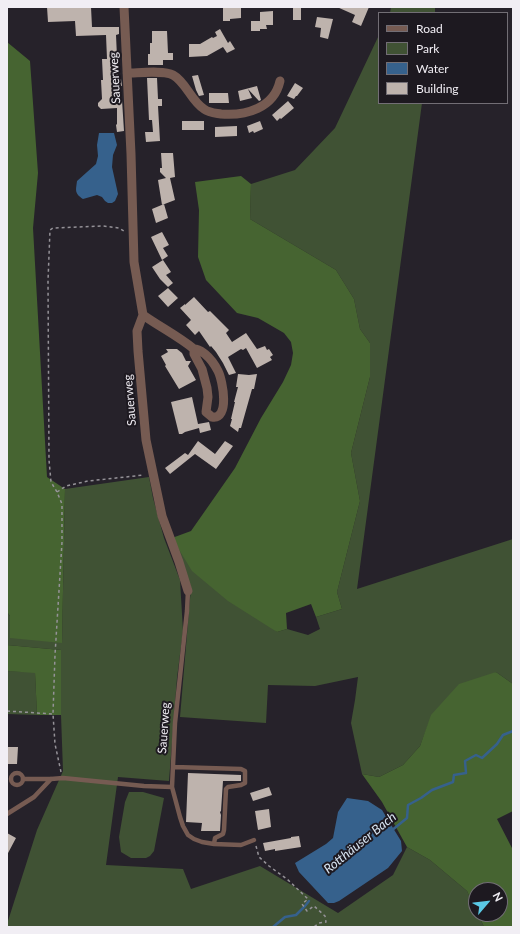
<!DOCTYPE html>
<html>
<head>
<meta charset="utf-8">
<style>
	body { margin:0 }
	#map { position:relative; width:520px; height:934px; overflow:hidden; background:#26222a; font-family:Lato,sans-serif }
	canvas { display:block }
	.frame { position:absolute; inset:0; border:8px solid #f1eef4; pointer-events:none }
	.legend { position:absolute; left:378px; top:12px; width:130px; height:92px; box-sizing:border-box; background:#1d1920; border:1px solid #726e75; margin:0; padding:5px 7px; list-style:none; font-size:12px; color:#f1eef4 }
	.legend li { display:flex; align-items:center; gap:8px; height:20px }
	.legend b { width:20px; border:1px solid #726e75 }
	.north { position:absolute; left:468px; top:882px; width:40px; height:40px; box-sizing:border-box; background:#1d1920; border:1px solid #726e75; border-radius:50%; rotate:62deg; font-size:11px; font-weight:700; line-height:16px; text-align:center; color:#f1eef4 }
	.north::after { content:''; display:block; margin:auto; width:14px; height:18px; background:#5ac8e5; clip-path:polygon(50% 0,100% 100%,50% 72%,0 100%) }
</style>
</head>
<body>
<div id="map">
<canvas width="520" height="934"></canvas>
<div class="frame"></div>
<ul class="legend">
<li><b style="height:5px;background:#765b52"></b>Road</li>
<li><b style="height:11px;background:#405234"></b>Park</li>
<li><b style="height:11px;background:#36618c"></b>Water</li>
<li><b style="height:11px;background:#beb3ad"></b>Building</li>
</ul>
<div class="north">N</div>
</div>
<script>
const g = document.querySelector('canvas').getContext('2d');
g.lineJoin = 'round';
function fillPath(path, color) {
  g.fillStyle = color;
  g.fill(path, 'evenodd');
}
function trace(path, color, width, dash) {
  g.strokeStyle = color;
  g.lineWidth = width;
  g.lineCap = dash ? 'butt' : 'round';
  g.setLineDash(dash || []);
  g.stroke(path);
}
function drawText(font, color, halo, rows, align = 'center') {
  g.font = font + ' Lato,sans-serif';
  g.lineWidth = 4;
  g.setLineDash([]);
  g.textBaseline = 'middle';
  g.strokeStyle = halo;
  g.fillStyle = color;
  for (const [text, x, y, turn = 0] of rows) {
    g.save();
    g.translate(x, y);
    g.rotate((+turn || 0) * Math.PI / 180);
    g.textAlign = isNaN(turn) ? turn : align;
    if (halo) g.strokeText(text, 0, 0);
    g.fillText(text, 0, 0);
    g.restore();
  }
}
const green = new Path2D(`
	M391 7H435V13H390Z
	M379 35V103H422L357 589 513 539V684L496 672 432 715 420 746 403 765 379 777 362 774 351 723 355 700 358 677 315 686 268 685 266 723 180 717 191 587 172 538 277 632 287 629 308 635 320 629 316 617 342 609 337 592 360 501 351 453 370 377V343L360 329 354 299 336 270 250 219 251 184 295 170 335 128Z
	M149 477 153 498 164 538 180 580 183 631 177 678 169 781 118 777 106 865 183 869 191 889 260 866 338 913 393 875 407 847 430 860 467 891 476 910V914H478L484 927H7V924L37 830 63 771 61 715V650L7 645V612L10 616 62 642 65 489Z
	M7 671 35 672 37 715 7 714Z
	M129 792H143L164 798 154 851 150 856 146 858H131L121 852 119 837 125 802Z`);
const forest = new Path2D(`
	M7 42 30 61 38 173 33 228 47 477 65 489 62 643 10 638V616L7 612Z
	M241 176 251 184 250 219 336 270 354 299 360 329 370 343V377L351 453 360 501 337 592 342 609 316 617 311 604 286 613 287 629 277 632 228 601 192 571 172 538 191 531 235 468 261 418 283 382 291 365 293 353 291 342 284 333 258 318 237 313 206 280 198 257 199 210 195 182Z
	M7 645 61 650V715H37L35 673 7 671Z
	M496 672 513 684V811L497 819 513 850V927H484L478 914H500V890H476V910L467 891 430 860 407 847 382 802 362 774 379 777 403 765 420 746 431 715 459 684Z`);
const water = new Path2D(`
	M99 133H114L117 145 113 155 112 167 118 194 115 201 112 203H108L105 201 102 197 97 195 83 199C74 193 76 190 77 181L96 164 98 156 97 145Z
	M347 798 368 801 382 810 401 841 402 851 388 868 339 901 334 903H328L299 872 295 863 326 844 333 838 338 812Z`);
const stream = new Path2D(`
	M391 831 407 818 408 805 421 798 432 790 453 782 454 775 466 773 465 761 476 755 482 758 497 744 503 735 513 731
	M273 927 285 917 296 915 305 906 309 901`);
const building = new Path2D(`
	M47 7H91L92 27H119V34L116 35 118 79H121L122 86H119V100H122L124 131 117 132 116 125 117 124V108L101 109 98 106V103L102 99 101 80H103L102 59H107L106 35 76 36 75 21 48 22Z
	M223 7H241V18L230 19V21H223Z
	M293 7H301V20H293Z
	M337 7H369L361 26 352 22 355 15Z
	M273 11V25H266L267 29H260V31H251V21H260V12Z
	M317 17 333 19 328 39 320 37 321 28 315 27Z
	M220 29 228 43 230 41 235 49 227 53 223 47 207 56 189 57V44H200L212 37 213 38 217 36 215 32Z
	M152 31H167L168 53H173V60H163V65H148V54H150V43H152Z
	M198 75 204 95 199 96 196 90 192 76Z
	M147 78H157L158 99H162V106H158L160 141 146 142 145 132H153L152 120H149Z
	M295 83 303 88 297 96H296L294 99 287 96Z
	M257 86 261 100 259 101 248 89 252 98 240 101 238 91Z
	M209 93H228L229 103H209Z
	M288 101 294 108 281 119 280 118 277 121 272 115Z
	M182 121H204V130H182Z
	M260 121 263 129 254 133 253 131 249 133 247 126Z
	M237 126V136L215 137V127Z
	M161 153H173L175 177 170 178 175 200 162 205 158 180 166 178 160 172V168H162Z
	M164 204 168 218 156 223 152 209Z
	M162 232 169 245 163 248 168 256 162 260 151 237Z
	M163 260 171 272 166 275 173 283 168 287 160 279 152 267Z
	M168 288 178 298 168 307 158 296Z
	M194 297 208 312 210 311 229 330 226 333 232 342 246 333 257 349 265 346 267 350 269 349 273 355 270 357 272 360 257 368 246 348 243 350 241 349 228 357 236 373 229 375 223 363 216 352 211 346 210 347 199 331 195 335 186 325 191 320 180 308 185 304V305Z
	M166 349H177L182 353 186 361H191L188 366 196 380 179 389 165 366 166 365 161 356 168 352Z
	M238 374 249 375 257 374 254 389H252L241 428H239L238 432 230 426 232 419H231L235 402H234L238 387H236Z
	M192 397 198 424 209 422 211 430 200 433 199 428 185 432 182 434H179L171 402Z
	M198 441 215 454 225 441 233 446 216 469 195 454 170 474 165 468 185 453 188 455Z
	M7 747H18L17 764H7Z
	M188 773 241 775V781H223L221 811 220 812 221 815 220 831H201L202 823 186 822Z
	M269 787 272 795 253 801 250 793Z
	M269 809 271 827 258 830 255 811Z
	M7 833 16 838 7 855Z
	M299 836 301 847 275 851V849L265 851 263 843 291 838V837Z`);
const path = new Path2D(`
	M57 492 66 486 88 481 144 475
	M7 711 53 714
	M61 772 55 744 53 714 55 655 62 542V504L57 492 51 482 49 460 48 281 50 230 53 228 103 226 119 228 124 231
	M256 846 259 857 269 866 287 879 308 899 302 904 307 911 314 906 325 916 326 922 319 923 314 927`);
const lane = new Path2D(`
	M188 591 187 611 175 723 172 787 180 817 183 826 188 835 194 839 202 842 214 844 241 845 254 840
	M174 767 241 769 245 771V783L241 785 228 787 226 789 224 830 223 834 215 838 214 844
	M11 779a6 6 0 1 1 12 0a6 6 0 1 1-12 0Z
	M24 779H51L63 778 144 786 172 787
	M7 814 34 797 51 779`);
const street = new Path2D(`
	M124 7 131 154 134 262 143 315 137 331 138 351 146 440 162 516 179 562 188 591
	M127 73C138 73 164 70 173 75 186 82 191 101 204 109 209 113 215 113 221 114 246 116 274 108 280 81
	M143 315C160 327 178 336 194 349 199 349 201 351 205 354 211 359 215 365 218 371 223 381 230 420 212 417L206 412 208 397 207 388 202 369 194 354V349`);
const streetNames = [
	["Sauerweg",115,78,-93],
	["Sauerweg",130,400,-95],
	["Sauerweg",164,728,-86]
];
const waterNames = [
	["Rotthäuser Bach",360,843,-39]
];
fillPath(green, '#405234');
fillPath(forest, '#466431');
fillPath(water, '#36618c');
trace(stream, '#36618c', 2.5);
fillPath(building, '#beb3ad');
trace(path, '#959298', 1.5, [3, 3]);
trace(lane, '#765b52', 4.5);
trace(street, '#765b52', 9);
drawText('12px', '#f1eef4', '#1d1920', streetNames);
drawText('italic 13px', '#d8e5f2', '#1d1920', waterNames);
</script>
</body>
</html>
